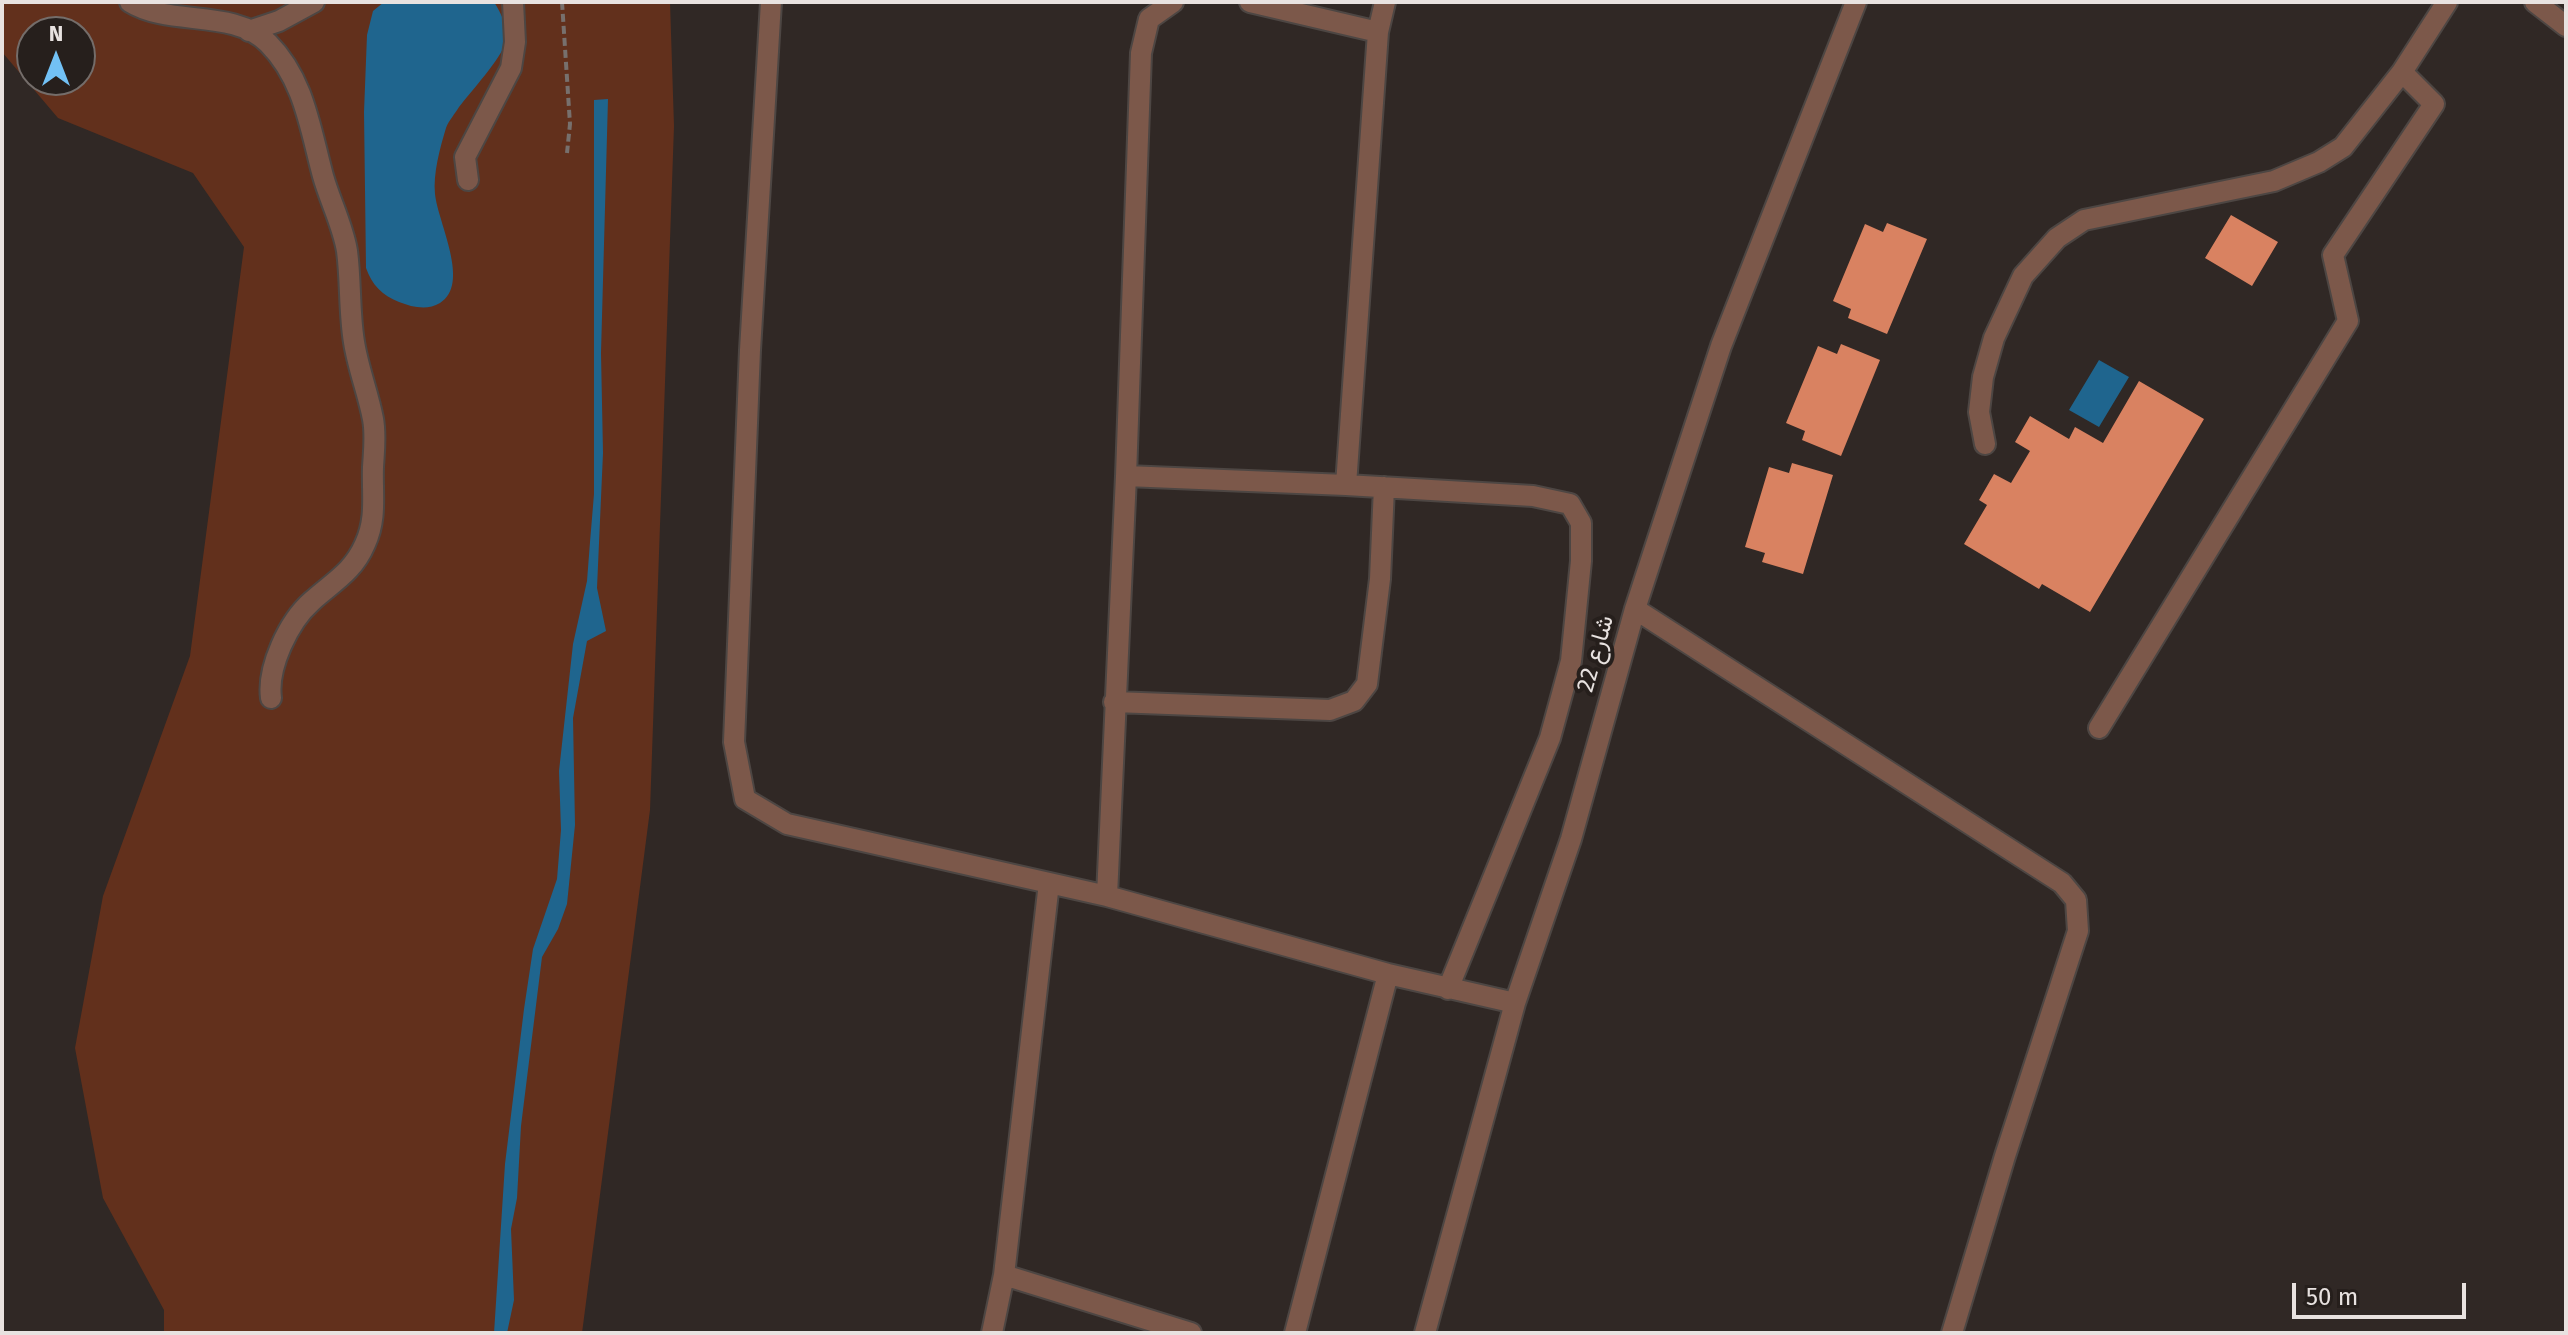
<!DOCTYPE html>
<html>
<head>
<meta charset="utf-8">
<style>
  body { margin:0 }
  #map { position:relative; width:2568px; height:1335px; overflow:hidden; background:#302825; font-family:"Fira Sans",sans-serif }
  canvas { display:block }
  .frame { position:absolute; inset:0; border:4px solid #e8e2e0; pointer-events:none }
  .north { position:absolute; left:16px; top:16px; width:80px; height:80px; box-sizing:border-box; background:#261f1c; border:2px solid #746d6a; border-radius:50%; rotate:0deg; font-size:22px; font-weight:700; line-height:32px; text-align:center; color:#e8e2e0 }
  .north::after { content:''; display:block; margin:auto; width:28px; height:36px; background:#72c1f5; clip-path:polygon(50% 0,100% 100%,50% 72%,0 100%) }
  .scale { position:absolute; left:2292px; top:1283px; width:174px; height:36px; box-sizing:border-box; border:4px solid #e8e2e0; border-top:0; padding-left:10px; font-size:24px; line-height:28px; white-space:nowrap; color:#e8e2e0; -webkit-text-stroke:6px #261f1c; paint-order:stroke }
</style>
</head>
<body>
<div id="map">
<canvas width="2568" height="1335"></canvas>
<div class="frame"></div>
<div class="north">N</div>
<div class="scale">50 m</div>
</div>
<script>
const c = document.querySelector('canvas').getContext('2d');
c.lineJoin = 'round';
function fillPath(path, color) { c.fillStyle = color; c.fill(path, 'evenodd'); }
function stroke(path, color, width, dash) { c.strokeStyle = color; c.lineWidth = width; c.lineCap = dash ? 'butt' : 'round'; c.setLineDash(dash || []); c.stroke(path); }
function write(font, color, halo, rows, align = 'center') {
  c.font = font + ' "Fira Sans",Vazirmatn,sans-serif'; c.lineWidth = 8; c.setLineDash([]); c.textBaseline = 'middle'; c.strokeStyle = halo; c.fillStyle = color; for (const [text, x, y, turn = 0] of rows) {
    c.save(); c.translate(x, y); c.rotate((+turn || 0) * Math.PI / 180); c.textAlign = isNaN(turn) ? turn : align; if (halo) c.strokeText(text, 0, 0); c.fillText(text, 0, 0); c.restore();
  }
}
const green = new Path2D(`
  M 2,2 L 670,2 L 674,126 L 650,810 L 582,1333 L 164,1333 L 164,1310 L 103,1198 L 75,1048 L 103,896 L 190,656 L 244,247 L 193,173 L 58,118 L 2,52 ZM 32,32 L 80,32 L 80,80 L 32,80 Z`);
const water = new Path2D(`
  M 384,2 L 494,2 C 501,13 509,29 506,42 C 502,57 470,93 459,107 C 455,114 449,120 446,128 C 440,148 433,173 435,194 C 438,223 471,284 440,303 C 427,311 412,307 399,302 C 382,295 372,285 366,268 L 364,112 L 367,35 L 373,11 Z
  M 608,99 L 601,353 L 603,453 L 597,588 L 606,631 L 587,641 L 573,718 L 575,825 L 567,904 L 558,929 L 542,957 L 521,1126 L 517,1198 L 511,1229 L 514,1300 L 507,1333 L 494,1333 L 505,1164 L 524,1009 L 533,949 L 557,879 L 561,830 L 559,771 L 573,644 L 587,581 L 590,542 L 594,494 L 594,100 Z
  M 2099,360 L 2129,377 L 2099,427 L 2069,410 Z`);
const building = new Path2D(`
  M 2231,215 L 2278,242 L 2252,286 L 2205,258 Z
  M 1887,223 L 1927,239 L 1887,334 L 1848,318 L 1851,309 L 1833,301 L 1865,224 L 1883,232 Z
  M 1841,344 L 1880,360 L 1841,456 L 1802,440 L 1805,431 L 1786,423 L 1818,346 L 1837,354 Z
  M 2139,381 L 2204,419 L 2090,612 L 2042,584 L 2039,589 L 1964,544 L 1987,505 L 1979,500 L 1994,474 L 2011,483 L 2030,451 L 2015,442 L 2030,416 L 2069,439 L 2075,427 L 2103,443 Z
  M 1792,463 L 1833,475 L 1803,574 L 1762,562 L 1765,553 L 1745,547 L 1769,467 L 1789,473 Z`);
const path = new Path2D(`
  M 562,2 L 570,124 L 567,153`);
const minor = new Path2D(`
  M 130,2 C 170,27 233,8 268,43 C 304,79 310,128 323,176 C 330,201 343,226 347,251 C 351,281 349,312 354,342 C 358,368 368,393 373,419 C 376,435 374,450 373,467 C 372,495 377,518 365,544 C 353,572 333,582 312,601 C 288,622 267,668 271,698
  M 771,2 L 750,350 L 734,742 L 745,799 L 787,824 L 1107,896 L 1388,974 L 1515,1003
  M 1250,2 L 1378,32
  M 2535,2 L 2566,26
  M 249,31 L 279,21 L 314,2
  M 468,180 L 465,157 L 511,68 L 515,42 L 513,2
  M 1985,444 L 1979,412 L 1983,377 L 1994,338 L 2023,276 L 2057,238 L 2084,220 L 2274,181 L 2319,162 L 2343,147 L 2402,72 L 2447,2
  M 1126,476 L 1141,53 L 1149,19 L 1173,2
  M 1346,485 L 1533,496 L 1570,504 L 1581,523 L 1581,561 L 1571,661 L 1550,738 L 1448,989
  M 1635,609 L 2062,883 L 2076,900 L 2078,931 L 2005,1156 L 1952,1333
  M 1114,702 L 1330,710 L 1354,701 L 1367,684 L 1380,579 L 1384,487
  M 2099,728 L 2348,321 L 2333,255 L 2434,104 L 2402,72
  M 1107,896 L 1126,476 L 1346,485 L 1378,32 L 1385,2
  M 1004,1275 L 1191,1333
  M 992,1333 L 1004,1275 L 1049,883
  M 1295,1333 L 1388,974
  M 1425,1333 L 1515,1003 L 1571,839 L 1635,609 L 1721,346 L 1856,2`);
const streetNames = [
  ["شارع 22",1596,654,-74]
];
fillPath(green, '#62301c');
fillPath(water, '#1f658e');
fillPath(building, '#d98261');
stroke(minor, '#4d4643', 24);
stroke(path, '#77706d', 4, [8, 4]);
stroke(minor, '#7c584a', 20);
write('24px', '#e8e2e0', '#261f1c', streetNames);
</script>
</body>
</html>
